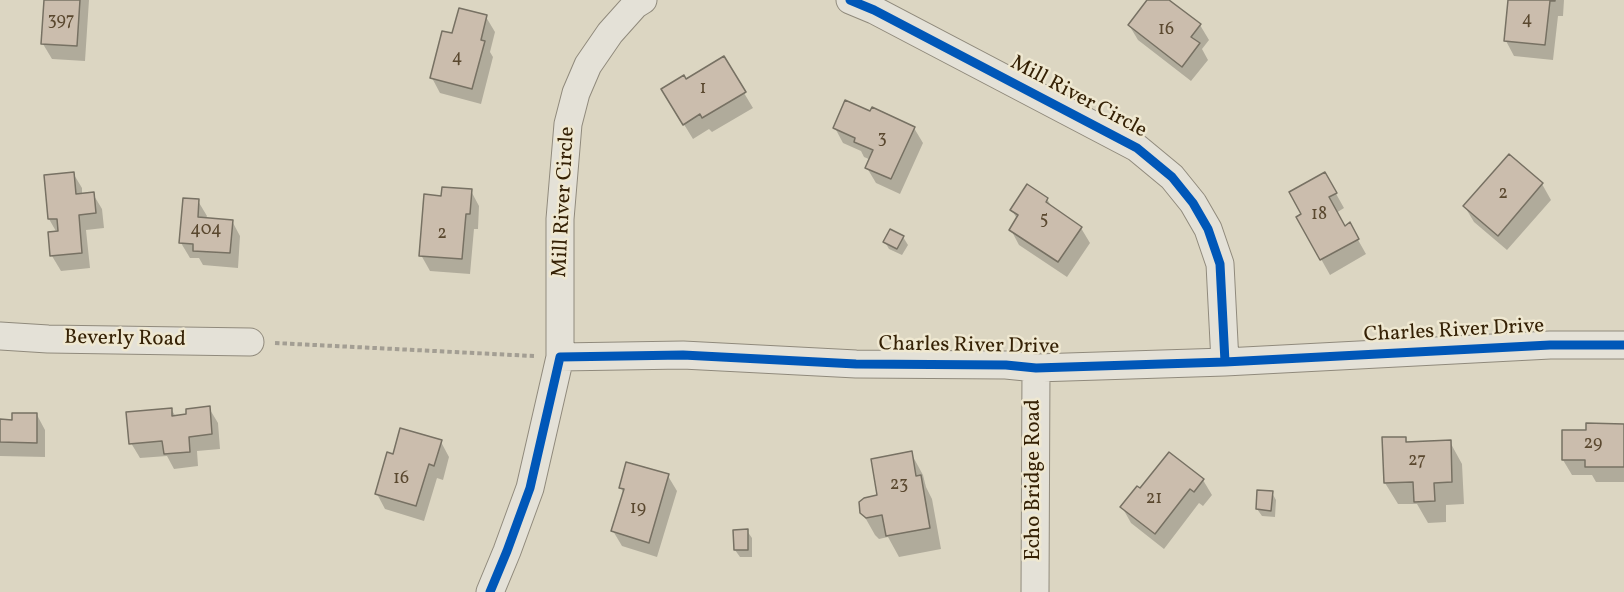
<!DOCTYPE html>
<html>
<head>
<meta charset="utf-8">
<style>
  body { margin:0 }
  canvas { display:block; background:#dcd6c2 }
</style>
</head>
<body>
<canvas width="1624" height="592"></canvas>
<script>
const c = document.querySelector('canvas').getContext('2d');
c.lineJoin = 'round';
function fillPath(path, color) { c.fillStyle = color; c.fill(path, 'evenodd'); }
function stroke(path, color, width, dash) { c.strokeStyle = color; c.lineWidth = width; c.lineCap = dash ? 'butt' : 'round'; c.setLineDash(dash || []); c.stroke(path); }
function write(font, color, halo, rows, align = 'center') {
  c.font = font + ' Vollkorn,serif'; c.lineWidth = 5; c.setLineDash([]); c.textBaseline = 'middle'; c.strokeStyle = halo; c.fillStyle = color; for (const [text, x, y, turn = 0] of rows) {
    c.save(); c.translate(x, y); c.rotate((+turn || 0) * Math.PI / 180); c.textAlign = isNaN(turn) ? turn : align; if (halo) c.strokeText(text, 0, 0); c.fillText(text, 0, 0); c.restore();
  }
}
const shadow = new Path2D(`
  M 46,0 L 89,0 L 85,61 L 52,59 L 43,44 Z
  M 1149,0 L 1167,0 L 1200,25 L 1209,40 L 1202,49 L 1208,60 L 1191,81 L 1138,40 L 1129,25 Z
  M 1510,0 L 1564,0 L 1563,16 L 1558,16 L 1553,60 L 1514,56 L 1506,41 Z
  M 486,17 L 495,32 L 490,52 L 493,57 L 481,104 L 440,93 L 432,78 L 453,35 Z
  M 686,81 L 744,93 L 753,108 L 712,132 L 709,129 L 693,139 L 672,105 Z
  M 835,128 L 914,128 L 923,143 L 900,194 L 876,183 L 867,168 L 871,160 L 864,157 L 861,151 L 843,143 Z
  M 1509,156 L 1542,184 L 1551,200 L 1507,250 L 1474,222 L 1465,207 Z
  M 73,173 L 82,188 L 82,195 L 93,194 L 102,209 L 104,228 L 86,230 L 90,268 L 61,271 L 52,256 L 50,234 L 57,233 L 49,219 Z
  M 1325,174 L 1344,208 L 1336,213 L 1344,227 L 1349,224 L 1366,254 L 1330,275 L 1298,218 L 1303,215 Z
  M 471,191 L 479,206 L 478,229 L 474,229 L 470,274 L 430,271 L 421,255 L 443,198 Z
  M 1047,199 L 1053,209 L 1081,228 L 1090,243 L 1067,277 L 1019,245 L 1011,230 L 1017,219 L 1012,210 Z
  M 198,201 L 207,216 L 206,219 L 232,221 L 240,236 L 238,268 L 203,265 L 199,258 L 190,258 L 181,243 Z
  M 891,231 L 903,237 L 908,245 L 902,255 L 889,249 L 885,242 Z
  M 209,408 L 218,423 L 220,449 L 197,451 L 198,466 L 174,469 L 167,456 L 140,458 L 131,443 L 171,409 L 176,417 Z
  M 37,415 L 45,430 L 45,457 L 0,456 L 0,419 L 1,421 L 13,422 Z
  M 1624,425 L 1624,482 L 1596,482 L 1592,475 L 1572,475 L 1563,460 L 1588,431 Z
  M 1405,438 L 1408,444 L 1450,442 L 1462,464 L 1464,504 L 1446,505 L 1446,522 L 1428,523 L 1417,504 L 1398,504 L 1385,483 Z
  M 441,442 L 449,457 L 443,480 L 437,478 L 424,521 L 385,509 L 377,494 L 394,455 Z
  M 911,453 L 923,475 L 926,487 L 932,499 L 941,549 L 899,557 L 888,537 L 879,539 L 875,535 L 862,512 L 879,496 Z
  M 1169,454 L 1203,480 L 1212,495 L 1203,506 L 1199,503 L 1164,549 L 1131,523 L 1122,507 L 1140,490 Z
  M 668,476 L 677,491 L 657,557 L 622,546 L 613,531 L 624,493 L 620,487 Z
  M 1272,493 L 1276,500 L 1275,517 L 1262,516 L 1257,509 Z
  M 747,531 L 752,538 L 752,557 L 740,557 L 735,550 Z`);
const building = new Path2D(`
  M 44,0 L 80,0 L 77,46 L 41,44 Z
  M 1147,0 L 1169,0 L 1201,24 L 1191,37 L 1200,43 L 1182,67 L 1128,25 Z
  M 1508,0 L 1555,0 L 1555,1 L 1550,1 L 1545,45 L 1504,41 Z
  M 459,8 L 487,15 L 481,40 L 485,41 L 472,89 L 430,78 L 442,31 L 452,33 Z
  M 724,56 L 746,92 L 702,118 L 700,114 L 683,125 L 661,89 L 684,75 L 686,79 Z
  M 845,100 L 870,111 L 872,107 L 915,127 L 891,179 L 865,168 L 873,150 L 854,142 L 855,138 L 833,128 Z
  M 1509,154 L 1543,183 L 1498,236 L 1463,206 Z
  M 74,172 L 76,194 L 94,192 L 96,213 L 79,215 L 82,253 L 50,256 L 48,232 L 58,231 L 57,219 L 48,219 L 44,175 Z
  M 1325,172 L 1337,193 L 1329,197 L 1345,226 L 1350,222 L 1359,239 L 1320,260 L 1296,217 L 1301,214 L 1289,192 Z
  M 1027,184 L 1048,198 L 1046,202 L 1082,227 L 1058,262 L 1009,230 L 1018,215 L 1010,210 Z
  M 442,187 L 472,189 L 470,214 L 466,214 L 462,259 L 419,256 L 424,194 L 441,196 Z
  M 183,198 L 199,199 L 198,217 L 233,220 L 230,253 L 193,251 L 193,244 L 179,243 Z
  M 890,229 L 904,236 L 897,249 L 883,242 Z
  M 210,406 L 212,434 L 189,437 L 190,452 L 164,454 L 162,441 L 129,444 L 126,412 L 172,408 L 172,416 L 186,414 L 186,409 Z
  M 12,413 L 37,413 L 37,443 L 0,442 L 0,419 L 12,420 Z
  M 1586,423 L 1624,424 L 1624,467 L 1585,467 L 1585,460 L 1562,460 L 1562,430 L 1586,430 Z
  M 400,428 L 442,440 L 434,466 L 429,464 L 416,506 L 375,494 L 387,452 L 393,454 Z
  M 1382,437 L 1406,437 L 1406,442 L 1451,440 L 1452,482 L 1434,483 L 1435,501 L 1414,502 L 1413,482 L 1384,483 Z
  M 912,451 L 916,476 L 921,475 L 930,528 L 886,536 L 882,515 L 866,518 L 860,513 L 859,502 L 864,498 L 877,495 L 871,459 Z
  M 1169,452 L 1204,479 L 1194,492 L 1190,489 L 1155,534 L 1120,507 L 1137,486 L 1140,488 Z
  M 626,462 L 669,474 L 649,543 L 611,531 L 624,489 L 619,488 Z
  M 1257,490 L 1273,491 L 1271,511 L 1256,509 Z
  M 748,529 L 748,550 L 734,550 L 733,530 Z`);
const path = new Path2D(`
  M 275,343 L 534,356`);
const minor = new Path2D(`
  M 850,0 L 874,10 L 1137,148 L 1172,177 L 1193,203 L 1208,229 L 1220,264 L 1225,362
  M 0,336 L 48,339 L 250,342
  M 560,357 L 560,219 L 568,124 L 576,93 L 588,65 L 610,33 L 635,5 L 643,0
  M 490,592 L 507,551 L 530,488 L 560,357 L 683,355 L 856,364 L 1006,365 L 1036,368 L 1225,362 L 1550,345 L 1624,345
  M 1035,592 L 1036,368`);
const cycleway = new Path2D(`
  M 850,0 L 874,10 L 1137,148 L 1172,177 L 1193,203 L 1208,229 L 1220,264 L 1225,362
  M 490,592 L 507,551 L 530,488 L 560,357 L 683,355 L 856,364 L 1006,365 L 1036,368 L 1225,362 L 1550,345 L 1624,345`);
const numberNames = [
  ["4",1527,21],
  ["397",61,22],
  ["16",1166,31],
  ["4",457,59],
  ["1",703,90],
  ["3",882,140],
  ["2",1503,195],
  ["18",1319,216],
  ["5",1044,221],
  ["404",206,231],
  ["2",442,235],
  ["29",1593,445],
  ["27",1417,462],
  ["16",401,480],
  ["23",899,486],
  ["21",1154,500],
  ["19",638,510]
];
const streetNames = [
  ["Mill River Circle",1078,98,28],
  ["Mill River Circle",565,202,-87],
  ["Charles River Drive",1454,332,-3],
  ["Beverly Road",125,340,1],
  ["Charles River Drive",969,347,1],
  ["Echo Bridge Road",1035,480,-90]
];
fillPath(shadow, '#0003');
fillPath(building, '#cbbdad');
stroke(building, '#777163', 1.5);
stroke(minor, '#908a7c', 29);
stroke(path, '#a39e93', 4, [4.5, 3]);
stroke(minor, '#e4e1d7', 27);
stroke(cycleway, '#0057b8', 9);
write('18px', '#5a482f', null, numberNames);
write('21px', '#352105', '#efe8d1', streetNames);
</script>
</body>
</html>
